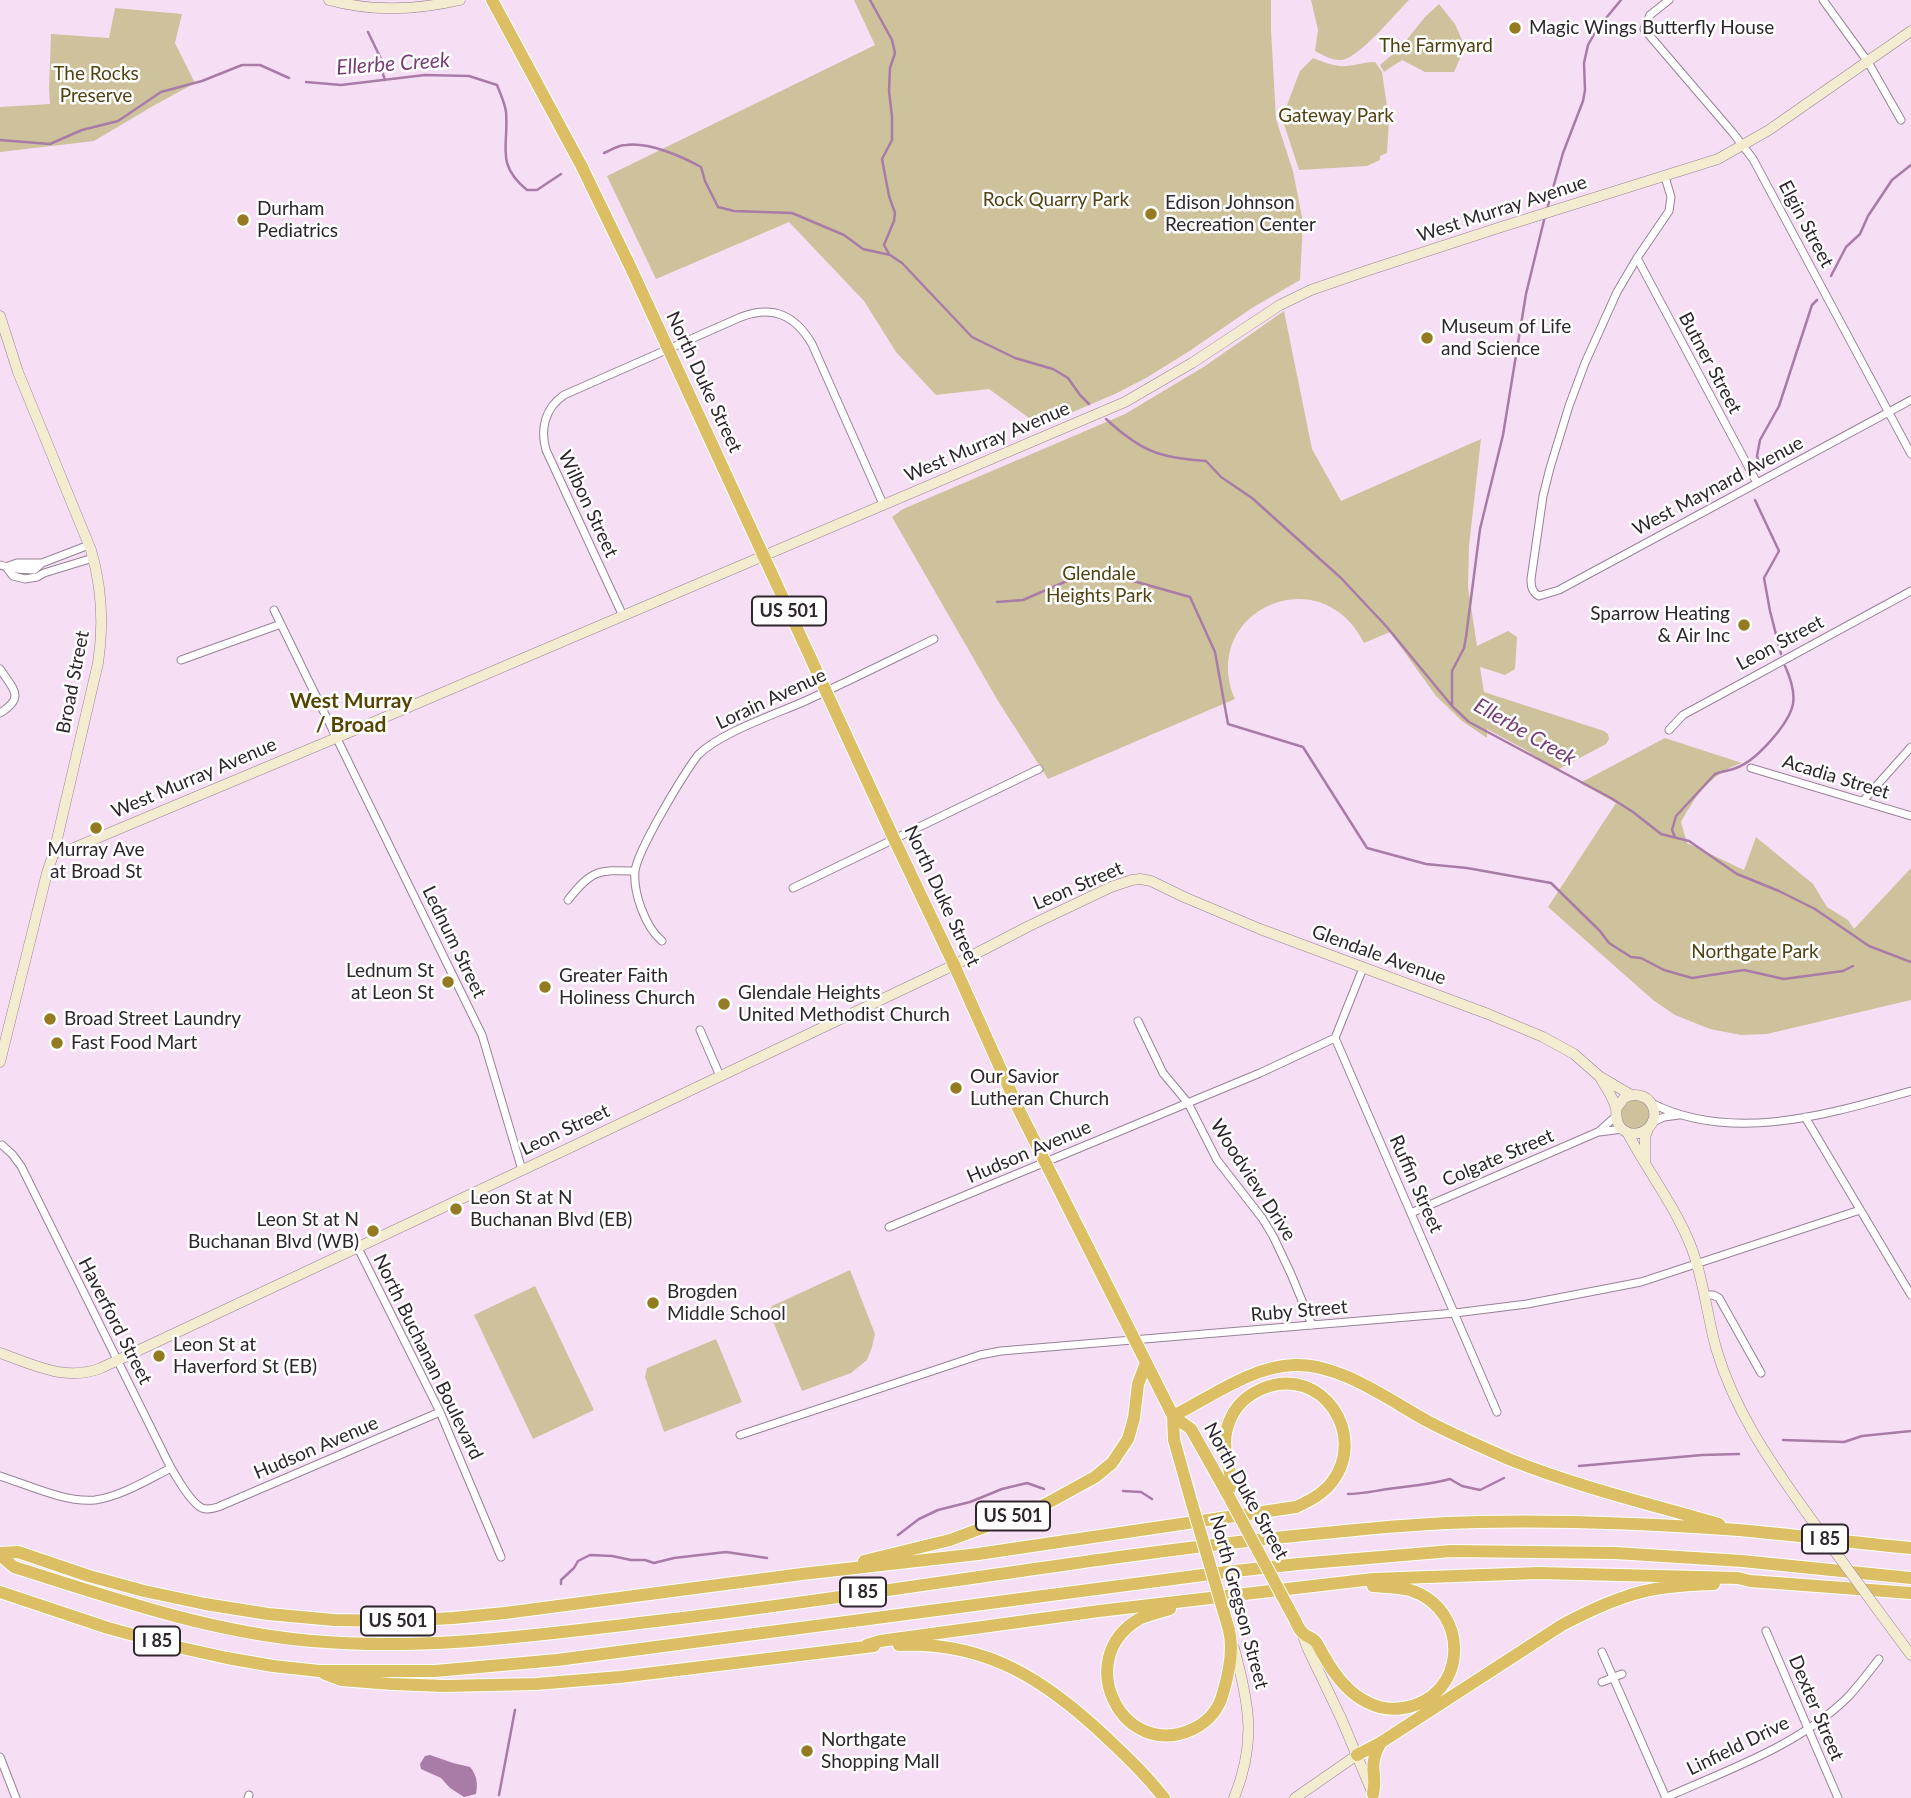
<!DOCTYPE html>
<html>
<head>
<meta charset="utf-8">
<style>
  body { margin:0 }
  canvas { display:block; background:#f6dff5 }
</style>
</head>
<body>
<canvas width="1911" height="1798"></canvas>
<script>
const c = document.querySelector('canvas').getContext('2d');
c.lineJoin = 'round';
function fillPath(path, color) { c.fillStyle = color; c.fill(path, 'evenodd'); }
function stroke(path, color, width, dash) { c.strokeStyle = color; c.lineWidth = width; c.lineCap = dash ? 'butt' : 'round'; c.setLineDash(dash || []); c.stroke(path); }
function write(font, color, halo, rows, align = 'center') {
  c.font = font + ' Lato,sans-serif'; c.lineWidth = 5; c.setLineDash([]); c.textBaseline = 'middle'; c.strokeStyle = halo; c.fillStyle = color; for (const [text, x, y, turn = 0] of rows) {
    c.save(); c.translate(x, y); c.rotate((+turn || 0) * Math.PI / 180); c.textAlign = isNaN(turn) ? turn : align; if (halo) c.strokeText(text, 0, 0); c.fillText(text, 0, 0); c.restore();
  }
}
const green = new Path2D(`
  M 854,0 L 1271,0 L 1271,29 L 1276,119 L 1293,171 L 1303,222 L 1300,280 L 1252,308 L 1188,352 L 1146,378 L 1115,394 L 1040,426 L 989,389 L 936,395 L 896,352 L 864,301 L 789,222 L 656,279 L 607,176 L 875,45 Z
  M 1311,0 L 1409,0 C 1395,14 1360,57 1342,60 C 1333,61 1323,55 1315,51 L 1318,30 Z
  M 1439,4 L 1455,24 L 1465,47 L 1454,72 L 1425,72 L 1402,60 L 1384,72 L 1380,65 L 1400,48 L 1425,17 Z
  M 115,8 L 182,14 L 175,43 L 195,83 L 153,106 L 94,141 L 0,152 L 0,107 L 50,104 L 49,90 L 51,34 L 109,38 Z
  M 1313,58 C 1324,62 1334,67 1347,66 C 1357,65 1365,62 1375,62 L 1382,72 L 1389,120 L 1387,153 L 1380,156 L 1380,160 L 1367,166 L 1299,170 L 1282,118 L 1300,71 Z
  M 1284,311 L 1312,449 L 1341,501 L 1481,439 L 1469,546 L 1468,587 L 1477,646 L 1508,631 L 1517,637 L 1515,669 L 1505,675 L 1480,667 L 1484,692 L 1604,731 L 1608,734 L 1609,739 L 1606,744 L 1557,770 L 1524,749 L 1487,729 L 1487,738 L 1462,721 L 1436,696 L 1390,632 L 1364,643 C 1320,555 1198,612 1235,699 L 1048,779 L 998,701 L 892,517 L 903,509 L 1125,414 L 1205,366 Z
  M 1665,738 L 1742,763 C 1711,773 1696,795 1681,822 L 1687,843 L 1744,870 L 1756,837 L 1813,884 L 1827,907 L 1848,920 L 1854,929 L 1911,868 L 1911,1000 L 1767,1034 L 1741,1035 L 1710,1029 L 1675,1015 L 1653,1000 L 1548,907 L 1616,803 L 1580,783 Z
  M 1628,1099 L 1644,1101 L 1651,1110 L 1648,1124 L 1635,1131 L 1621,1124 L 1620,1107 Z
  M 850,1270 L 875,1334 L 872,1347 L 867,1360 L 851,1373 L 802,1391 L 769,1312 L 772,1306 Z
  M 535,1286 L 594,1410 L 533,1439 L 474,1315 Z
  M 716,1339 L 742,1402 L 664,1432 L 645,1377 L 647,1368 Z`);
const water = new Path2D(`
  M 430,1755 L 453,1763 L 470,1767 C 477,1775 478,1784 476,1794 L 464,1797 L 450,1788 L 441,1778 L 421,1769 L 420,1764 L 425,1756 Z`);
const stream = new Path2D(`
  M 870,0 L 892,40 L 895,53 L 890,68 L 889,91 L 892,117 L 892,140 L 882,159 L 889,196 L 895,213 L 894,221 L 884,245 L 889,254
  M 368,32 L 381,59 L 381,68 L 385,80
  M 306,82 L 341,85 L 425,75 L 469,76 L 497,85 C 500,93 505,103 506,112 C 509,146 495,164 527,190 L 537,190 L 561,174
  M 0,140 L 50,144 L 82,130 L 118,121 L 161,92 L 202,81 L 242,65 L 260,65 L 289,78
  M 604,153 C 611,150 618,145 626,145 C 649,142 681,156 701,167 L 705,181 L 718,207 L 734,211 L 792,213 L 844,235 L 863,249 L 890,255 L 902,263 L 972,337 L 1015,358 L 1053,369 L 1068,378 L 1080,395 L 1089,404
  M 1547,209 L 1563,153 L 1583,101 L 1585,90 L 1584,63 L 1588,45 L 1597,29 L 1621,0
  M 1831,276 L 1846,247 L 1860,234 L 1868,216 L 1892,180 L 1911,165
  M 1106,419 C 1119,431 1139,447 1157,453 C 1172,458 1190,460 1206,461 L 1221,477 L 1252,498 L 1341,578 L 1386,626 L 1452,706 L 1469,722 L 1611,798 L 1633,812 L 1661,834 L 1689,841 L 1737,874 L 1779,891 L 1815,909 L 1869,946 L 1911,962
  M 1761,468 L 1757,456 L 1760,440 L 1779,406 L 1812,305 L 1817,300
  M 1755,500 L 1779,551 L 1764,578 L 1770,611 L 1781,654
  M 997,602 L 1023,600 L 1083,574 L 1137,582 L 1190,597 L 1215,652 L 1228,724 L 1303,747 L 1367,848 L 1426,864 L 1467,868 L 1551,883 L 1600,931 L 1609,943 L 1631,957 L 1641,958 L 1664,970 L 1692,978 L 1744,970 L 1784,979 L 1843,971 L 1853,966
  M 1452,705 L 1452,671 L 1464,648 L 1466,637 L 1480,529 L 1503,435 L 1526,294 L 1545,216
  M 1675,837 L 1672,830 L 1676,816 L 1715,774 C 1722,771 1729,771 1736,768 C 1756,761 1789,724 1793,704 C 1795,692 1790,677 1785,666
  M 1783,1440 L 1844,1442 L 1862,1436 L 1911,1431
  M 1579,1466 L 1702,1455 L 1739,1454
  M 1123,1491 L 1141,1492 L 1152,1499
  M 1348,1494 C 1362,1494 1374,1491 1388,1489 C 1409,1486 1429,1485 1450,1479 L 1462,1486 L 1480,1490 L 1504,1478
  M 898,1535 L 919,1519 L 938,1510 L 970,1502 L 1002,1489 L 1027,1483 L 1044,1489
  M 561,1584 L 561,1580 L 574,1568 L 578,1561 L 590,1555 L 612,1556 L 631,1560 L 645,1560 L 654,1563 L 674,1558 L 726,1552 L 767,1558
  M 499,1795 L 515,1710`);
const street = new Path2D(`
  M 1669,0 L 1650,15 L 1644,29 L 1733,133 L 1753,159 L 1911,454
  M 1823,0 L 1868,62 L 1901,120
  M 1665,177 L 1671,197 L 1669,211 L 1637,258 L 1617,292 L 1585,363 L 1569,406 L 1550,468 L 1543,496 L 1531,579 C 1531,587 1532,592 1539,596 L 1559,590 L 1911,400
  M 1637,258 L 1757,483
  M 0,565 L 15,569 L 34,570 L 42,563
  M 6,567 L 13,576 L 25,579 L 37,577 L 44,573 L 93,558
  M 6,567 L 17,563 L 42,563 L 89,545
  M 274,610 L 482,1035 L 522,1170
  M 623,616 L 546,450 C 540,429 545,408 564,395 L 741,317 C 773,305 795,315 812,344 L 883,504
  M 181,660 L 281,624
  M 0,669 C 13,689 26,697 0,713
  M 1669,730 L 1683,715 L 1911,591
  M 1751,768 L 1911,816
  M 1863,801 L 1911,747
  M 793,888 L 1039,769
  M 568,900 C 592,869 599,870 635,871
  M 662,941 C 645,927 633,892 635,871 C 638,849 683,775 698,755 C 720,733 773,715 803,702 C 847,682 891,660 934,639
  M 1363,968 L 1335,1038 L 1497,1412
  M 1138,1021 L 1163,1073 L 1188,1103 L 1217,1160 L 1262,1218 L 1273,1236 L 1291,1274 L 1312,1325
  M 700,1030 L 720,1076
  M 1651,1103 C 1733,1144 1829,1114 1911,1091
  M 1805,1117 L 1911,1295
  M 1653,1122 L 1664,1117 L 1679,1115
  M 1599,1132 L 1623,1129
  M 2,1145 L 12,1154 L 21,1166 L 163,1452 C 169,1465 189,1502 202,1508 C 207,1510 212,1509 218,1507 L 440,1412
  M 1411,1213 L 1598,1132 L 1615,1117
  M 889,1227 L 1260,1073 L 1335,1038
  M 358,1248 L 440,1412 L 501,1557
  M 1704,1295 L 1713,1295 L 1719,1298 L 1761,1373
  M 740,1435 L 980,1355 L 1001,1351 L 1455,1313 L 1527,1304 L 1641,1282 L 1860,1210
  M 0,1476 C 28,1485 66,1503 95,1500 C 122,1496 147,1480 171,1468
  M 1766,1631 L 1838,1798
  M 1602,1652 L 1666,1798
  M 1602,1682 L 1622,1674
  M 0,1757 L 16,1798
  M 248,1798 L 249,1795
  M 1665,1798 C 1729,1769 1798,1746 1848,1697 C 1859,1685 1869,1672 1879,1659`);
const secondary = new Path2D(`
  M 329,0 C 372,12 417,10 460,0
  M 0,316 L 18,372 L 91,550 C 102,588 104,625 98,663 L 54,852 L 47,873 L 0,1062
  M 54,852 L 64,852 L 336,738 L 1125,402 L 1192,363 L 1280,305 L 1311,290 L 1366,271 L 1498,228 L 1718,159 L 1769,130 L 1911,31
  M 1601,1079 C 1606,1088 1614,1098 1616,1109 C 1617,1116 1615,1122 1622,1129 C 1638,1143 1662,1124 1652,1105 C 1646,1094 1634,1093 1624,1098 L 1616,1109
  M 1627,1132 C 1648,1172 1676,1207 1692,1249 C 1704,1281 1707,1316 1716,1348 C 1734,1410 1769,1460 1806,1512
  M 1645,1162 L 1645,1137 L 1648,1129
  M 0,1353 C 34,1365 66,1382 101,1368 L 565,1150 L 954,965 L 1029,926 L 1111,887 L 1132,880 L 1140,879 L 1151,881 L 1184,897 L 1260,929 L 1488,1014 L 1543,1037 L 1574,1054 L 1599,1076 L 1631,1095
  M 1880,1613 L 1911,1655
  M 1302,1633 L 1307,1647 L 1341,1718 L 1373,1794
  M 1234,1648 C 1249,1706 1257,1741 1234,1798
  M 1295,1798 L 1357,1755`);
const highway = new Path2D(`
  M 492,0 L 581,165 L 630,266 L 894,839 L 954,965 L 1019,1110 L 1173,1416 L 1191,1429 L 1228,1495
  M 1173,1416 C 1209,1398 1252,1366 1294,1365 C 1340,1363 1390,1401 1429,1422 C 1456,1436 1484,1448 1511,1460 C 1579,1487 1650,1504 1719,1524
  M 1173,1416 L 1174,1440 L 1192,1504
  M 0,1553 L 18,1552 L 89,1576 L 144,1591 L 205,1604 L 268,1614 L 334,1620 L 397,1621 L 453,1618 L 505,1613 L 802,1574 L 978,1554 L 1296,1507 C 1309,1501 1323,1494 1332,1482 C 1368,1435 1322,1365 1264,1388 C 1249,1394 1236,1405 1230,1420 C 1220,1443 1228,1457 1231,1479 C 1231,1484 1229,1490 1228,1495
  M 0,1555 L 14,1567 C 112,1598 209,1632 312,1641 C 425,1651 536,1635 648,1622 C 877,1596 1105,1553 1335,1532 C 1382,1527 1431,1523 1479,1522 C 1564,1520 1654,1524 1739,1530 C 1796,1535 1853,1543 1911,1548
  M 864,1561 L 950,1540 L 1044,1505 L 1095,1477 L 1112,1463 L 1128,1439 L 1134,1418 L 1138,1384 L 1146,1363
  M 0,1592 L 108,1628 L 182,1648 L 227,1658 L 273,1666 L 319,1671 L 435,1671 L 557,1660 L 1218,1573 L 1298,1564 L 1451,1551 L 1615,1553 L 1742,1561 L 1911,1578
  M 1170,1609 C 1160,1612 1149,1614 1139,1619 C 1071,1659 1123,1762 1193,1729 C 1208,1722 1219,1709 1223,1693 C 1229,1673 1234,1650 1229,1630
  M 1295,1620 C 1297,1624 1299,1630 1303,1633 C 1307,1637 1313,1638 1316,1642 C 1319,1646 1321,1652 1324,1656 C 1334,1674 1348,1693 1367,1702 C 1378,1708 1391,1710 1403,1708 C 1468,1698 1472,1610 1410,1590 C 1398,1587 1385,1587 1373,1586
  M 867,1645 L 880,1641 L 1099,1611 L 1373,1579 L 1539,1573 L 1738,1578 L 1750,1581 L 1911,1593
  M 899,1645 C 987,1641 1047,1681 1108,1739 C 1128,1758 1147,1776 1164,1798
  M 325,1674 L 341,1680 L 392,1684 L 444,1686 L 536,1684 L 620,1677 L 874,1646
  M 1357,1755 L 1380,1743 L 1562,1625 C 1581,1615 1601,1605 1622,1598 C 1650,1587 1683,1585 1714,1584
  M 1373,1794 C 1378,1773 1367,1768 1380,1744`);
const secondaryBridge = new Path2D(`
  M 1806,1512 L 1880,1613`);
const highwayBridge = new Path2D(`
  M 1228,1495 L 1295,1620
  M 1192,1504 L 1229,1630`);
const markers = [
  [1515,28,7,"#947a21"],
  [1151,214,7,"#947a21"],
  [243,220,7,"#947a21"],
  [1427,338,7,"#947a21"],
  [1744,625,7,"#947a21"],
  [96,828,7,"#947a21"],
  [448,982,7,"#947a21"],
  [545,987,7,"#947a21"],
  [724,1004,7,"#947a21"],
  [50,1019,7,"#947a21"],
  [57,1043,7,"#947a21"],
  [956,1088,7,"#947a21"],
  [456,1209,7,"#947a21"],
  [373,1231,7,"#947a21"],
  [653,1303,7,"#947a21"],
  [159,1356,7,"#947a21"],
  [807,1751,7,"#947a21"]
];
const shields = [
  [789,611,74],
  [1013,1516,74],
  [1825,1539,46],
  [863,1592,46],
  [398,1621,74],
  [157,1641,46]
];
const shieldNames = [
  ["US 501",789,611],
  ["US 501",1013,1516],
  ["I 85",1825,1539],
  ["I 85",863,1592],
  ["US 501",398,1621],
  ["I 85",157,1641]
];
const poiNames = [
  ["Magic Wings Butterfly House",1529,28],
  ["Edison Johnson",1165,203],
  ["Recreation Center",1165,225],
  ["Durham",257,209],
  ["Pediatrics",257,231],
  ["Museum of Life",1441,327],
  ["and Science",1441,349],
  ["Sparrow Heating",1730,614,"right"],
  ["& Air Inc",1730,636,"right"],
  ["Murray Ave",96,850,"center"],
  ["at Broad St",96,872,"center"],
  ["Lednum St",434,971,"right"],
  ["at Leon St",434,993,"right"],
  ["Greater Faith",559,976],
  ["Holiness Church",559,998],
  ["Glendale Heights",738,993],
  ["United Methodist Church",738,1015],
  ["Broad Street Laundry",64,1019],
  ["Fast Food Mart",71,1043],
  ["Our Savior",970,1077],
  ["Lutheran Church",970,1099],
  ["Leon St at N",470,1198],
  ["Buchanan Blvd (EB)",470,1220],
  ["Leon St at N",359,1220,"right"],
  ["Buchanan Blvd (WB)",359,1242,"right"],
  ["Brogden",667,1292],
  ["Middle School",667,1314],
  ["Leon St at",173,1345],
  ["Haverford St (EB)",173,1367],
  ["Northgate",821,1740],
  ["Shopping Mall",821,1762]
];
const parkNames = [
  ["The Farmyard",1436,46],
  ["The Rocks",96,74],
  ["Preserve",96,96],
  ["Gateway Park",1336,116],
  ["Rock Quarry Park",1056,200],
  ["Glendale",1099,574],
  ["Heights Park",1099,596],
  ["Northgate Park",1755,952]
];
const streetNames = [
  ["West Murray Avenue",1502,209,-18],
  ["Elgin Street",1806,224,62],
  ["Butner Street",1710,363,62],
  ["North Duke Street",704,382,65],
  ["West Murray Avenue",987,442,-23],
  ["West Maynard Avenue",1718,486,-28],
  ["Wilbon Street",588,504,65],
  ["Leon Street",1780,643,-28],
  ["Broad Street",73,682,-79],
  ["Lorain Avenue",771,699,-25],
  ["Acadia Street",1836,777,17],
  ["West Murray Avenue",194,778,-23],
  ["Leon Street",1078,886,-23],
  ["North Duke Street",942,896,65],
  ["Lednum Street",454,942,64],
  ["Glendale Avenue",1379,955,20],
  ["Leon Street",565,1130,-25],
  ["Hudson Avenue",1029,1152,-23],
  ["Colgate Street",1498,1158,-23],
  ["Woodview Drive",1253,1180,57],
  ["Ruffin Street",1416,1184,66],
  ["Ruby Street",1299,1311,-5],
  ["Haverford Street",115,1321,63],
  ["North Buchanan Boulevard",428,1357,64],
  ["Hudson Avenue",316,1448,-23],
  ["North Duke Street",1246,1491,61],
  ["North Gregson Street",1239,1602,75],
  ["Dexter Street",1816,1708,67],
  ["Linfield Drive",1738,1746,-26]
];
const waterNames = [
  ["Ellerbe Creek",393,64,-4],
  ["Ellerbe Creek",1525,732,30]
];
const neighbourhoodNames = [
  ["West Murray",351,701],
  ["/ Broad",351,725]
];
fillPath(green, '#cec29d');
fillPath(water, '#a97ba7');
stroke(stream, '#a97ba7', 2.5);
stroke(street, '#978296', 9);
stroke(secondary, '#978296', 11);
stroke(highway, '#fff', 14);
stroke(street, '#fff', 7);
stroke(secondary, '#f4ecd0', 10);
stroke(highway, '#dcbf64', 12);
stroke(secondaryBridge, '#978296', 11, []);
stroke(highwayBridge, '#fff', 14, []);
stroke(secondaryBridge, '#f4ecd0', 10);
stroke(highwayBridge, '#dcbf64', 12);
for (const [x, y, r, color] of markers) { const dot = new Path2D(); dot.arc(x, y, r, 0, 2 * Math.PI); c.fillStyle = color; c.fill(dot); stroke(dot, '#fff', 2.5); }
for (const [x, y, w] of shields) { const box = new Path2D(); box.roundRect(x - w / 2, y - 14.5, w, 29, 5); c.fillStyle = '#fff'; c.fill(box); stroke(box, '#2e252d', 2); }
write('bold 18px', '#2e252d', null, shieldNames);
write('19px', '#2e252d', '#fff', poiNames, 'left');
write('19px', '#504211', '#fff', parkNames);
write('19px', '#2e252d', '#fff', streetNames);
write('italic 21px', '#773d76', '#fff', waterNames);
write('bold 21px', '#564401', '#fff', neighbourhoodNames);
</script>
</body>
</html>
